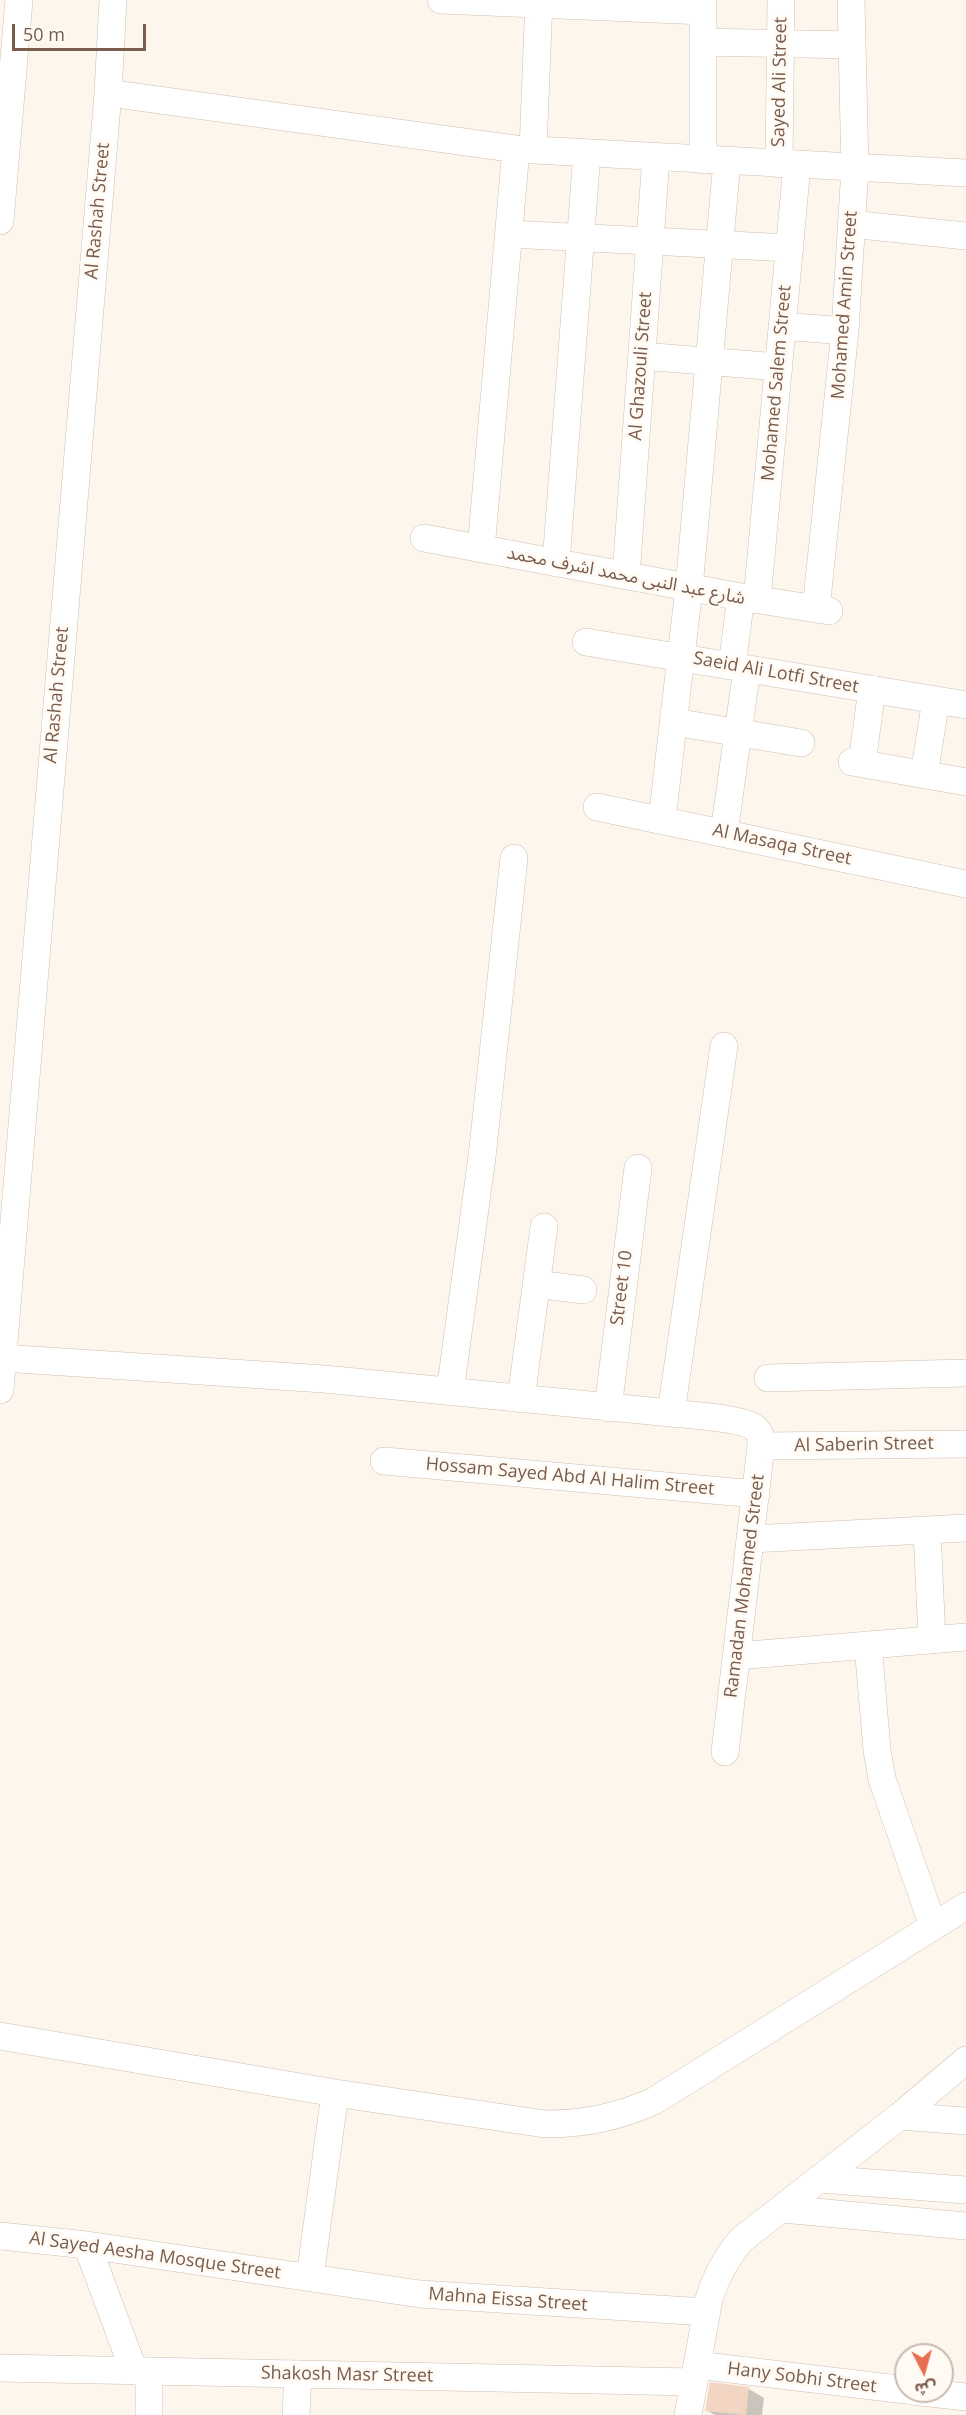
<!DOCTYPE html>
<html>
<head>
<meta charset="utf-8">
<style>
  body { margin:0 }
  #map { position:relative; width:966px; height:2415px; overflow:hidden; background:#fdf6ec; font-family:"Open Sans","Noto Sans Arabic",sans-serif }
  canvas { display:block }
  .north { position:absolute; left:894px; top:2343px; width:60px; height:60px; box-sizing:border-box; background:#fffaf3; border:2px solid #cabbb1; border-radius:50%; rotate:174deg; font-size:16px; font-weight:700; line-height:24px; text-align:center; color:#7a5c4d }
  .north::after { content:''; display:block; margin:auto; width:21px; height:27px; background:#e76f51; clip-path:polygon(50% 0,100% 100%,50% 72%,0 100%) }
  .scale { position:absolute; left:12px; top:24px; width:134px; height:27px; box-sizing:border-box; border:3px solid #7a5c4d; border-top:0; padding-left:8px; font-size:18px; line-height:21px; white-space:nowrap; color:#7a5c4d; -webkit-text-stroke:4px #fffaf3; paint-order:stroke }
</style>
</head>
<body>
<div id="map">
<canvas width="966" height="2415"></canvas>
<div class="north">ش</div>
<div class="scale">50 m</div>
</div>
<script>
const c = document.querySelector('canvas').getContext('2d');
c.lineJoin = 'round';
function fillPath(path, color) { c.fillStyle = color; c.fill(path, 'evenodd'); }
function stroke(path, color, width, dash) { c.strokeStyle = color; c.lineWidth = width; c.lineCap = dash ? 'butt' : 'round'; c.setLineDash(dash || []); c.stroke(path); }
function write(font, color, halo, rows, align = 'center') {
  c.font = font + ' "Open Sans","Noto Sans Arabic",sans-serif'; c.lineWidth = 6; c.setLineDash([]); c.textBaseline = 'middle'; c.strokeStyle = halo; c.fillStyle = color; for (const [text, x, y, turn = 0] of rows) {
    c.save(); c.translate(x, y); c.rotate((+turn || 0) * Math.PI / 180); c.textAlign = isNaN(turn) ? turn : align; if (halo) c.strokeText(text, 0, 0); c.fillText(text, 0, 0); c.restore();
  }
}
const shadow = new Path2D(`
  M 749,2389 L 764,2398 L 762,2415 L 715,2415 L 706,2410 Z`);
const building = new Path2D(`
  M 710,2382 L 749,2387 L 746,2415 L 705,2411 Z`);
const minor = new Path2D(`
  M 441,0 L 703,11
  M 703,42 L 852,45
  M 108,93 L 516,149 L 966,173
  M 533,150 L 539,0
  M 703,160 L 703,0
  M 779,164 L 781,0
  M 0,221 L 19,0
  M 851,224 L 966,236
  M 509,234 L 790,248
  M 783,326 L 845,331
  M 642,356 L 779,367
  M 424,538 L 741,597 L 829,611
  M 481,549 L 516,149
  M 556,563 L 587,153
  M 626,576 L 656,157
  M 757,600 L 797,165
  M 816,609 L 845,331 L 855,168 L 851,0
  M 586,642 L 966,705
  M 732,666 L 741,597
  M 674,722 L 801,743
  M 852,762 L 966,782
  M 862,763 L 872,689
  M 924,775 L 936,700
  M 597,807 L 966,884
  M 662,820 L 689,588 L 727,161
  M 724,833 L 747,669
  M 536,1284 L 583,1290
  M 2,1358 L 324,1379 L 671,1413 C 689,1415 743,1418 755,1428 C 761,1433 761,1439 761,1446 L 725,1752
  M 768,1378 L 966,1373
  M 0,1390 L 108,93 L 113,0
  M 450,1392 L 482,1157 L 514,858
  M 521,1399 L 544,1227
  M 608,1408 L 638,1168
  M 671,1413 L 724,1046
  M 761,1446 L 966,1444
  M 384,1461 L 756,1494
  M 927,1530 L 932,1640
  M 751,1539 L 966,1528
  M 868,1645 L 877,1750 L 882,1779 L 933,1926
  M 737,1656 L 966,1637
  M 0,2036 L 335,2093 L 545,2124 C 585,2124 618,2117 654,2101 L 966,1906
  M 900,2116 L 966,2121
  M 819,2179 L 966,2190
  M 783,2209 L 966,2226
  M 0,2236 L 87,2245 L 420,2294 L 706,2312
  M 87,2245 L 134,2371
  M 310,2277 L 335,2093
  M 697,2365 L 906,2390
  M 0,2368 L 694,2382
  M 149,2371 L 149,2415
  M 912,2391 L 966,2397
  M 296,2415 L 298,2374
  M 688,2415 L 709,2299 C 716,2276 726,2258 741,2240 L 900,2116 L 966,2060`);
const streetNames = [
  ["Sayed Ali Street",780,82,-89],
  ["Al Rashah Street",98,211,-85],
  ["Mohamed Amin Street",845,305,-86],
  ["Al Ghazouli Street",641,366,-86],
  ["Mohamed Salem Street",777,383,-85],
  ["شارع عبد النبى محمد اشرف محمد",626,576,11],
  ["Saeid Ali Lotfi Street",776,673,10],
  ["Al Rashah Street",57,695,-85],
  ["Al Masaqa Street",782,845,12],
  ["Street 10",622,1288,-83],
  ["Al Saberin Street",864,1445,-1],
  ["Hossam Sayed Abd Al Halim Street",570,1477,5],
  ["Ramadan Mohamed Street",745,1586,-83],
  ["Al Sayed Aesha Mosque Street",155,2256,8],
  ["Mahna Eissa Street",508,2300,4],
  ["Shakosh Masr Street",347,2375,1],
  ["Hany Sobhi Street",802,2378,7]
];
fillPath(shadow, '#0003');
fillPath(building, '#f3d5c3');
stroke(minor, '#d1beb0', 28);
stroke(minor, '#fff', 27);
write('18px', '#7a5c4d', '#fffaf3', streetNames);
</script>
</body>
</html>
